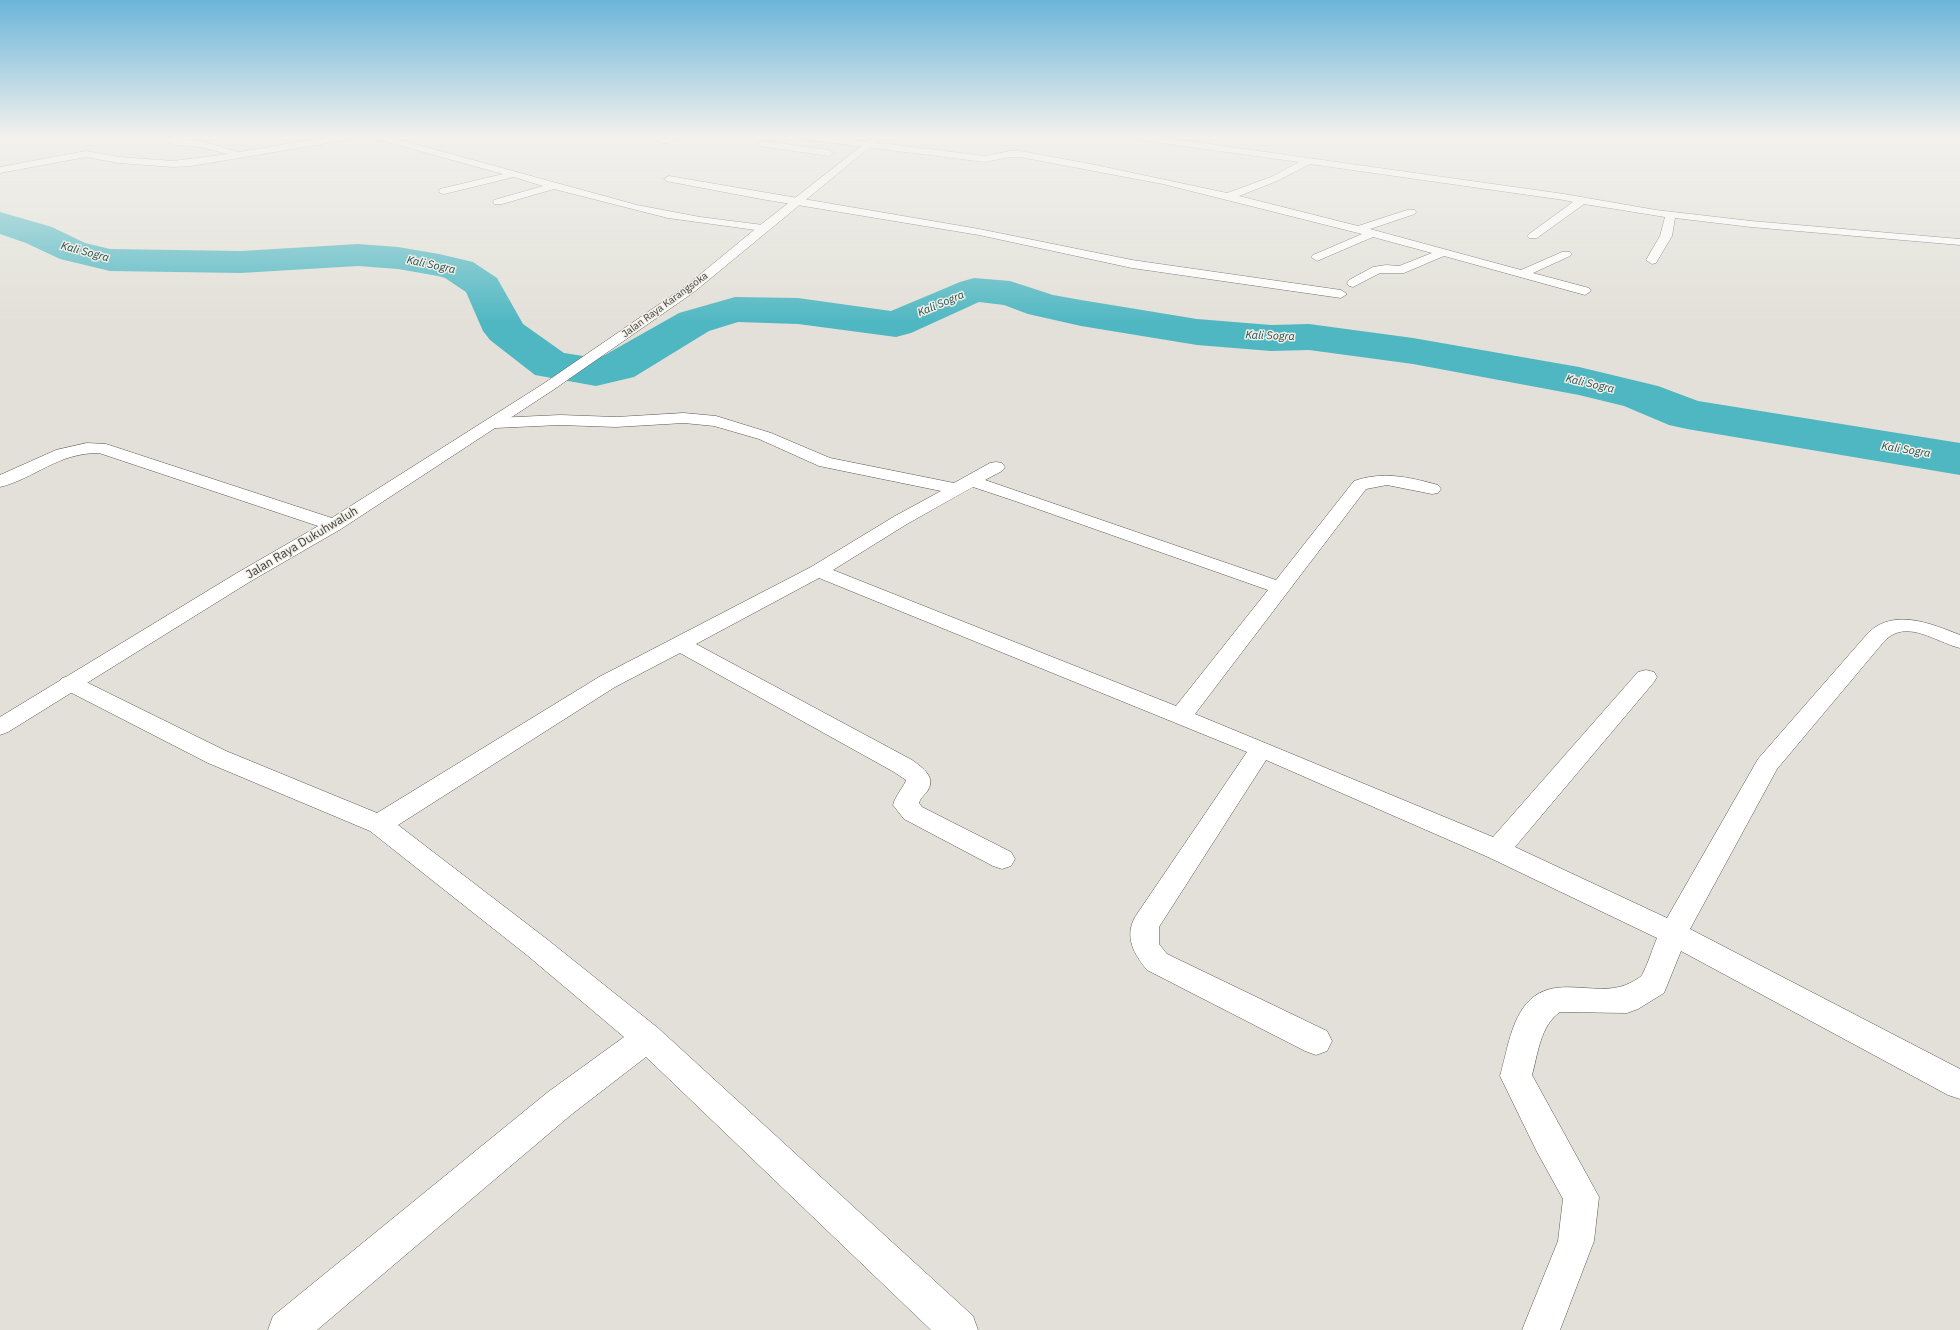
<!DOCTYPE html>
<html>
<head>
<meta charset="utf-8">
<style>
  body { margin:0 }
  canvas { display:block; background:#e2e0d8 }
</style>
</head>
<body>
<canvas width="1960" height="1330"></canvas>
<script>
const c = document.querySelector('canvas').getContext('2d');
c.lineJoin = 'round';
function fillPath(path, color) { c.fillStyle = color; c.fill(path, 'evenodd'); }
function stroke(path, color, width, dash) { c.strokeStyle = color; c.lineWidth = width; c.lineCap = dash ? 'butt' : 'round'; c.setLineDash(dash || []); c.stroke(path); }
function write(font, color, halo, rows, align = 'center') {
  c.font = font + ' "IBM Plex Sans",sans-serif'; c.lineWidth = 3; c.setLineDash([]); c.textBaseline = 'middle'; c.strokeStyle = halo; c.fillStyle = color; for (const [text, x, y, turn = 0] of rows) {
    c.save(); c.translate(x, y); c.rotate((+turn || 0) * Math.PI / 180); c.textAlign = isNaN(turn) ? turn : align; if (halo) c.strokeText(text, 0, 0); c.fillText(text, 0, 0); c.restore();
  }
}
const river = new Path2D(`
  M 0,212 L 52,227 L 85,243 L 110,249 L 241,251 L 358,244 L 398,247 L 439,254 L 473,262 L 497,278 L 523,324 L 564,353 L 596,358 L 603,356 L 679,313 L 735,297 L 798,298 L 891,311 L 960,282 L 974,278 L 1010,281 L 1053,295 L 1081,300 L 1197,319 L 1271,325 L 1309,324 L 1413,338 L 1579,367 L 1658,386 L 1698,401 L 1960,443 L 1960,475 L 1687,429 L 1669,425 L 1624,406 L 1579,395 L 1413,364 L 1309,350 L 1271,351 L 1197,345 L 1081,326 L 1028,314 L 1004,305 L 979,302 L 911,333 L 896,337 L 798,324 L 738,322 L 709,331 L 634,377 L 596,386 L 535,375 L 490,340 L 483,331 L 466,292 L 445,278 L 438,276 L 398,269 L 358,266 L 241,273 L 110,271 L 60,259 L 26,243 L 0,234 Z`);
const minor = new Path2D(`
  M 159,137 L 200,141 L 239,152 L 330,137 L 350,137 L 346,140 L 191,166 L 173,167 L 119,163 L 86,157 L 0,173 L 0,167 L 86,151 L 119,157 L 173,161 L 228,154 L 200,147 L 175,145 Z
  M 375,137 L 389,137 L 637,205 L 700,217 L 763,225 L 769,228 L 763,231 L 668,218 L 554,189 L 502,204 L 494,204 L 493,202 L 494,200 L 543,186 L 514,177 L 444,194 L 440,193 L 439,191 L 440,189 L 503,174 L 376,139 Z
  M 668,137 L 680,137 L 668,143 L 662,143 L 662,139 Z
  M 805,137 L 830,137 L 985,156 L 1010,151 L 1020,151 L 1091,164 L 1227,193 L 1271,177 L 1299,162 L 1140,140 L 1136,137 L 1159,137 L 1564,194 L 1656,210 L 1751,221 L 1960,239 L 1960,245 L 1751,227 L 1675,218 L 1672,236 L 1656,263 L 1652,264 L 1646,260 L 1660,236 L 1665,217 L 1584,204 L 1537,238 L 1529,238 L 1527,236 L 1529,234 L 1573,202 L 1564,200 L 1310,164 L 1277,181 L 1239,196 L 1358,226 L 1407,210 L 1415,210 L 1416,212 L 1415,214 L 1370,229 L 1521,270 L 1562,252 L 1570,252 L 1572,254 L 1570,256 L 1533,273 L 1589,288 L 1591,291 L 1585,295 L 1444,256 L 1404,273 L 1380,273 L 1353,287 L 1349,286 L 1347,283 L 1349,280 L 1373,267 L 1386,265 L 1399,266 L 1432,253 L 1373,237 L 1317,261 L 1311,257 L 1313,255 L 1362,234 L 1163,184 L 1020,157 L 1010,157 L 985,162 L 809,140 Z
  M 763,141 L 829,150 L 834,153 L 829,156 L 760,146 L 760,142 Z
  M 669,176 L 979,229 L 1132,260 L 1341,290 L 1347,294 L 1341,298 L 1132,268 L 979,235 L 761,199 L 666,181 L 664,179 Z
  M 684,413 L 716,416 L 771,433 L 830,458 L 954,483 L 990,463 L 996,462 L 1002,463 L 1005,467 L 1002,471 L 985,480 L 1276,580 L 1354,481 C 1383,471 1409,477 1438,485 L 1441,489 L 1438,493 L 1432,494 L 1387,485 L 1366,489 L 1195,714 L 1493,837 L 1638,672 L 1646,670 L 1654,672 L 1657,677 L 1654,682 L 1515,847 L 1667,918 L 1758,759 L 1869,632 C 1895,608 1932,624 1960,635 L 1960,648 C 1941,644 1914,624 1894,634 C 1887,637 1881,645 1876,651 L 1777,769 L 1690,929 L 1960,1069 L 1960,1099 L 1948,1095 L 1681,951 L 1664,993 L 1638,1009 L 1627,1013 L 1560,1012 C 1540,1026 1538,1054 1532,1075 L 1599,1197 L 1594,1241 L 1560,1330 L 1522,1330 L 1558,1241 L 1563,1199 L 1536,1150 L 1500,1076 C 1507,1052 1511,1018 1530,1000 C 1558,973 1601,1000 1632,982 C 1635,980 1640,978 1642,975 C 1648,964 1652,950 1657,938 L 1488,857 L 1266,760 L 1159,927 L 1159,944 L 1167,954 L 1327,1031 L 1332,1041 L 1327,1051 L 1316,1055 L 1305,1051 L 1147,970 C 1134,954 1124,937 1135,917 L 1247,752 L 819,578 L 696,644 L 912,760 C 923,768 938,778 926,793 C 923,796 920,799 919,803 L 922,807 L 1011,852 L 1015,859 L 1011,866 L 1002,869 L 993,866 L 904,819 L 893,805 C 895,796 905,785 906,780 L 894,772 L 680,653 L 615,687 L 398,825 L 548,940 L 658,1028 L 973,1316 L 978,1330 L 931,1330 L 646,1057 L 572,1114 L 317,1330 L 268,1330 L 273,1316 L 548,1092 L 624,1037 L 528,956 L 370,831 L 208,763 L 62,688 L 59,683 L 62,678 L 70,676 L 78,678 L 226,751 L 377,813 L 599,677 L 811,567 L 895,516 L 941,491 L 819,466 L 759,439 L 714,426 L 684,423 L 616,427 L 560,425 L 495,428 L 489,426 L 487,423 L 489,420 L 495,418 L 560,415 L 616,417 ZM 973,487 L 1015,501 L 1268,590 L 1176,706 L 833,570 L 907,524 Z
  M 87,443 L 106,444 L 341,521 L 343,525 L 341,529 L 334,531 L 327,529 L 99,453 C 57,453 36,478 0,487 L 0,475 L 56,450 Z`);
const major = new Path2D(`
  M 873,137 L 882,137 L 694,292 L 553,390 L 341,529 L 251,581 L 8,732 L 0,735 L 0,717 L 237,573 L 327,521 L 543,384 L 686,286 L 759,226 Z`);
const farStreetnames = [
  ["Jalan Raya Karangsoka",665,305,-36]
];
const farWaternames = [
  ["Kali Sogra",85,252,15],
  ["Kali Sogra",431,265,12],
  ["Kali Sogra",941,304,-23],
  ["Kali Sogra",1270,336,2],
  ["Kali Sogra",1590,384,13],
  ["Kali Sogra",1906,450,9]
];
const streetNames = [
  ["Jalan Raya Dukuhwaluh",302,543,-31]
];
fillPath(river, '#4fb7c2');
stroke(minor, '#5b5952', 1);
stroke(major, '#5b5952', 1);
fillPath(minor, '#fff');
fillPath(major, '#fff');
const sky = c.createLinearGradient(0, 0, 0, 323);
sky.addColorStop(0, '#6bb5d9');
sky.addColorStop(0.42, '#f2f1ed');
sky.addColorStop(1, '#f2f1ed00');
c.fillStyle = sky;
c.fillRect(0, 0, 1960, 323);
write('10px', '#3d3c39', '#f0eee5', farStreetnames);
write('italic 11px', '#204e53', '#f0eee5', farWaternames);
write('12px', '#3d3c39', '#f0eee5', streetNames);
</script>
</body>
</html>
